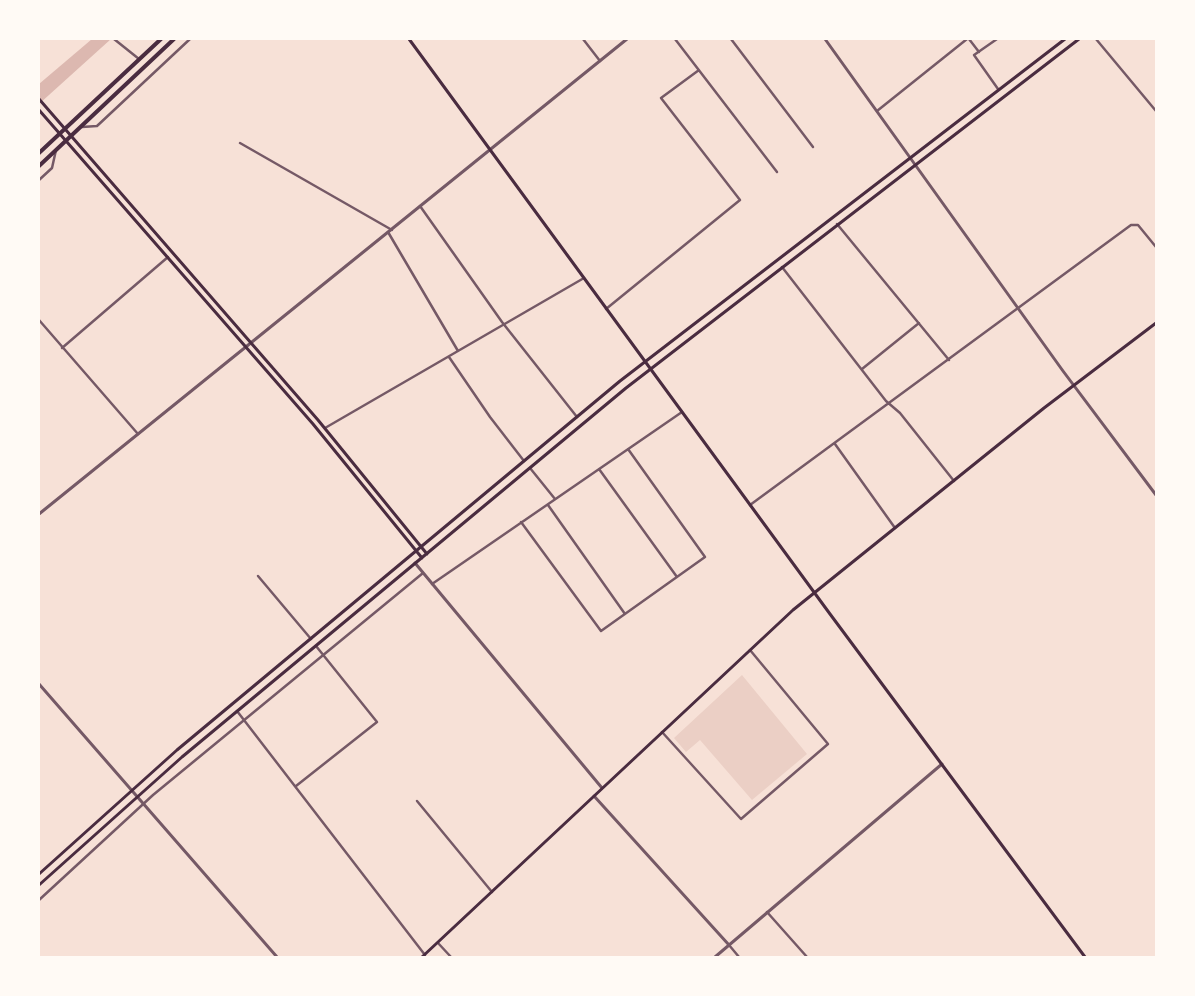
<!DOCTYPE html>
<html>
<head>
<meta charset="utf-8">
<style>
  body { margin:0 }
  #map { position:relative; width:1195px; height:996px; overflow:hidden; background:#f7e1d7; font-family:Arial,sans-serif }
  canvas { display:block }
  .frame { position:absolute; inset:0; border:40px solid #fffaf5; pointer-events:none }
</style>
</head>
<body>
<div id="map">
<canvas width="1195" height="996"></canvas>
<div class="frame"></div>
</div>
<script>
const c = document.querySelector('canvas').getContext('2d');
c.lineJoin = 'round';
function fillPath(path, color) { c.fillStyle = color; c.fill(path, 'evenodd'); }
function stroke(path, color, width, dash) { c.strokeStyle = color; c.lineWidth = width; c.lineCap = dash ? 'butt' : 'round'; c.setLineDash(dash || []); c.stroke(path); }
const green = new Path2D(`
  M 742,675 L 807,754 L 752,800 L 700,740 L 686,752 L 674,738 Z`);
const water = new Path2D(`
  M 92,39 L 111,39 L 39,104 L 39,84 Z`);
const minor = new Path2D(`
  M 114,39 L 139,59
  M 583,39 L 600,61
  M 675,39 L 777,172
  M 731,39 L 813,147
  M 969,39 L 979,52
  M 997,39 L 974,55 L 998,89
  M 1096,39 L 1156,111
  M 877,111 L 967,39
  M 82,127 L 97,126 L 190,39
  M 240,143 L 392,230
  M 39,180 L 52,168 L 56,150
  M 420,206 L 502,322 L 577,417
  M 837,224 L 949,360
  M 388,232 L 458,351
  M 782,267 L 886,401 L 900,413 L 954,481
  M 606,309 L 740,200 L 661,98 L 699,70
  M 39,320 L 138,434
  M 62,348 L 168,257
  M 449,357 L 490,417 L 524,461
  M 862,369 L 919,323
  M 325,428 L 584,278
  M 835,444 L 895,528
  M 530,468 L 555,499
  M 599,469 L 677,577
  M 548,505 L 625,614
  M 750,505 L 1131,225 L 1138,225 L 1156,247
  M 521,522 L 601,631 L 705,557 L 628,449
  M 258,576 L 311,639
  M 432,584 L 682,412
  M 237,711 L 425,955
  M 662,732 L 741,819 L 828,744 L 750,650
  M 296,786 L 377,722 L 316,646
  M 417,801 L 492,892
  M 39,900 L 153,795 L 423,573
  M 767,912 L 807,957
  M 438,943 L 451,957
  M 729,945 L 739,957`);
const tertiary = new Path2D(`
  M 825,39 L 1063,371 L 1156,495
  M 39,514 L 627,39
  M 415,563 L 602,788
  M 39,684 L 277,957
  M 594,796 L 729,945
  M 715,957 L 942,764`);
const secondary = new Path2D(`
  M 409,39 L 830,614 L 1085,957
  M 39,99 L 318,420 L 427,554
  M 39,110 L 313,424 L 422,558
  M 39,874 L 177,750 L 620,381 L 1065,39
  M 39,885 L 182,757 L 626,388 L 1079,39
  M 422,957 L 793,610 L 1044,408 L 1156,323`);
const primary = new Path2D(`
  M 39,153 L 161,39
  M 39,166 L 174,39`);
fillPath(green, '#ebcfc5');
fillPath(water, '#dcb8b0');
stroke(minor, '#755966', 2.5);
stroke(tertiary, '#755966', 3);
stroke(secondary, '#4a2c40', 3);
stroke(primary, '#4a2c40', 4);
</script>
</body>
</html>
